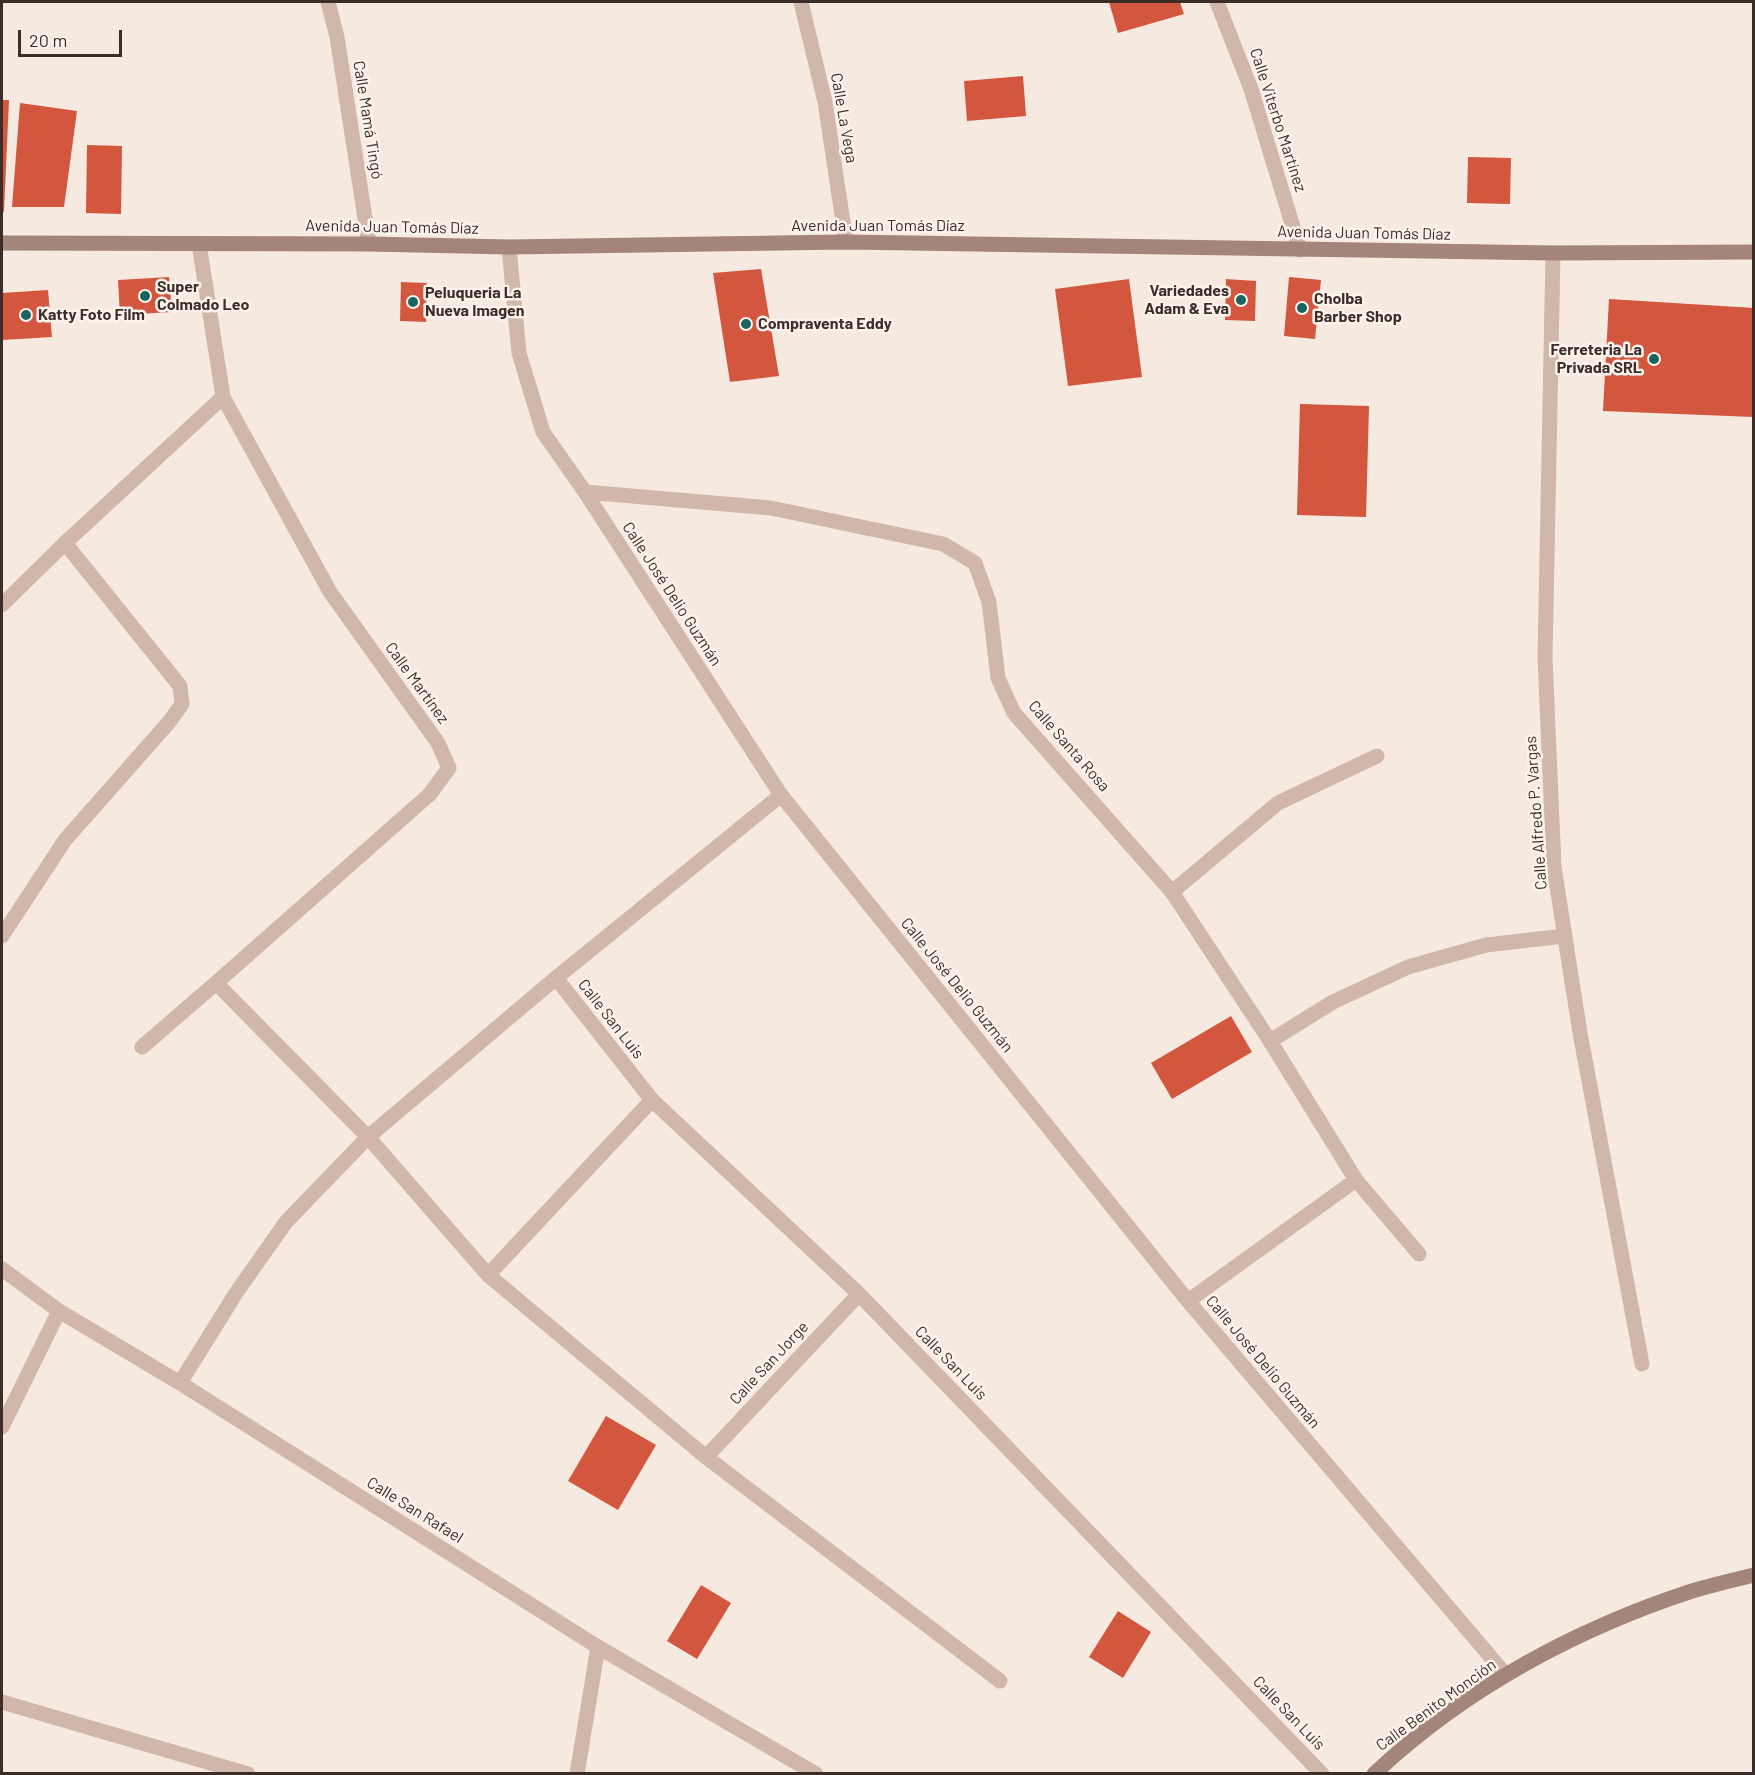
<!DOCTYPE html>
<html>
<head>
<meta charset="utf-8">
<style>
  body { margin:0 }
  #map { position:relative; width:1755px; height:1775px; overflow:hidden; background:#f6e9df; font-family:Barlow,sans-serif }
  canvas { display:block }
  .frame { position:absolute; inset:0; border:3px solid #3c2d29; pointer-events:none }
  .scale { position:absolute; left:18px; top:30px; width:104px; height:27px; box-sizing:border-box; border:3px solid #3c2d29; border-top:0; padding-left:8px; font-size:18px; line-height:21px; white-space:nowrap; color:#3c2d29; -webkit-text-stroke:4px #fcf3ec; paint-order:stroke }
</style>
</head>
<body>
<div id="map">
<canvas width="1755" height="1775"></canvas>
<div class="frame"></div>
<div class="scale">20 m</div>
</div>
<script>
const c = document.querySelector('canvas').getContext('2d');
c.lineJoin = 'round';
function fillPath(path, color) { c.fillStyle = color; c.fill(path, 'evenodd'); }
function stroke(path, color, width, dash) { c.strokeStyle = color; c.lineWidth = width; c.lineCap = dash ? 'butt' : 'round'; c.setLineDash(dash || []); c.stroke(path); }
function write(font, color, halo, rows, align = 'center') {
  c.font = font + ' Barlow,sans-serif'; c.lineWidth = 5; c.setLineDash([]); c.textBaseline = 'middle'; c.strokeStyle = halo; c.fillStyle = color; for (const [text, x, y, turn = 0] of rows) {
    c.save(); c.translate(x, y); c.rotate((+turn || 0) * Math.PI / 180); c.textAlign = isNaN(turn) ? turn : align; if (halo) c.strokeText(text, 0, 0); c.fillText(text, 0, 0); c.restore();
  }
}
const building = new Path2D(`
  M 1109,2 L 1180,2 L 1184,14 L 1118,33 Z
  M 1023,76 L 1026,116 L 967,121 L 964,81 Z
  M 2,100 L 9,100 L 4,212 L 2,212 Z
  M 20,103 L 77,111 L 64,207 L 12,207 Z
  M 87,145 L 122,146 L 121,214 L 86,213 Z
  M 1468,157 L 1511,158 L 1510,204 L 1467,203 Z
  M 761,269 L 779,376 L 730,382 L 713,273 Z
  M 169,277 L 172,312 L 120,315 L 118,280 Z
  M 1289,277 L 1321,280 L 1315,339 L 1284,336 Z
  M 1129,279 L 1142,377 L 1068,386 L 1055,289 Z
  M 1226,279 L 1256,281 L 1255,321 L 1225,320 Z
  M 401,282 L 427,283 L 426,322 L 400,321 Z
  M 48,290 L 52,337 L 2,340 L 2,293 Z
  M 1609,299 L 1754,308 L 1754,417 L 1603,411 Z
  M 1300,404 L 1369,406 L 1366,517 L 1297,515 Z
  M 1231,1016 L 1252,1052 L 1172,1099 L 1151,1063 Z
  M 606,1416 L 656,1445 L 618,1510 L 568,1481 Z
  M 701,1585 L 731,1603 L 697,1659 L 667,1641 Z
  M 1118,1611 L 1151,1632 L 1123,1678 L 1089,1657 Z`);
const street = new Path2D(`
  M 328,2 L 337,37 L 369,244
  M 801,2 L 825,102 L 846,242
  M 1217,2 L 1251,89 L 1300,250
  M 509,247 L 519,353 L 543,432 L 585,492 L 781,795 L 1188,1301 L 1506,1675
  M 1553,253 L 1545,658 L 1554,867 L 1580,1033 L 1642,1364
  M 585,492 L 771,508 L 943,544 L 975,563 L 989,602 L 998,678 L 1014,713 L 1172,892 L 1270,1041 L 1356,1180 L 1419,1254
  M 2,605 L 65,543 L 223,397
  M 1172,892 L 1278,803 L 1377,756
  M 2,936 L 65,840 L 170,721 L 182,704 L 180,686 L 65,543
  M 556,978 L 652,1100 L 859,1294 L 1322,1774
  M 216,983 L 368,1137 L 488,1275 L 706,1457 L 1000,1681
  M 1270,1041 L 1333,1002 L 1408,967 L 1486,945 L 1565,936
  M 142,1047 L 216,983 L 430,794 L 449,768 L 438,743 L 330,592 L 223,397 L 199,244
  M 2,1269 L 59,1311 L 180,1383 L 598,1647 L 816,1774
  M 488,1275 L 652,1100
  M 1188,1301 L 1356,1180
  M 180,1383 L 236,1293 L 286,1222 L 368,1137 L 556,978 L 781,795
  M 2,1427 L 59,1311
  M 706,1457 L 859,1294
  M 2,1702 L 248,1774
  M 577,1774 L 598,1647`);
const secondary = new Path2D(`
  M 2,243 L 369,244 L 509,247 L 846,242 L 1553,253 L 1754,252
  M 1374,1774 C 1464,1689 1576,1629 1692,1591 C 1712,1585 1733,1580 1754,1575`);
const markers = [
  [145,296,6,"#196361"],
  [1241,300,6,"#196361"],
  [413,302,6,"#196361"],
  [1302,308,6,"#196361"],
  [26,315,6,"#196361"],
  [746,324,6,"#196361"],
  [1654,359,6,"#196361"]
];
const streetNames = [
  ["Calle La Vega",844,118,80],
  ["Calle Mamá Tingó",368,120,81],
  ["Calle Viterbo Martínez",1278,120,72],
  ["Avenida Juan Tomás Díaz",878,226],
  ["Avenida Juan Tomás Díaz",392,227,1],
  ["Avenida Juan Tomás Díaz",1364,233,1],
  ["Calle José Delio Guzmán",672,594,57],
  ["Calle Martínez",417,683,54],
  ["Calle Santa Rosa",1069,746,49],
  ["Calle Alfredo P. Vargas",1536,813,-94],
  ["Calle José Delio Guzmán",957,985,51],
  ["Calle San Luis",611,1019,52],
  ["Calle José Delio Guzmán",1263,1362,50],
  ["Calle San Jorge",769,1363,-47],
  ["Calle San Luis",951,1363,46],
  ["Calle San Rafael",415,1510,32],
  ["Calle Benito Monción",1436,1705,-36],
  ["Calle San Luis",1289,1713,46]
];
const poiNames = [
  ["Super",157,287],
  ["Colmado Leo",157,305],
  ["Variedades",1229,291,"right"],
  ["Adam & Eva",1229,309,"right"],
  ["Peluqueria La",425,293],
  ["Nueva Imagen",425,311],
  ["Cholba",1314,299],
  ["Barber Shop",1314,317],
  ["Katty Foto Film",38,315],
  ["Compraventa Eddy",758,324],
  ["Ferreteria La",1642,350,"right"],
  ["Privada SRL",1642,368,"right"]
];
fillPath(building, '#d3563f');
stroke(street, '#d0b7a9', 15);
stroke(secondary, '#a48579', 15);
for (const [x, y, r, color] of markers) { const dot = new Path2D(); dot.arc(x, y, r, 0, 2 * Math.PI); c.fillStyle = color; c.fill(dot); stroke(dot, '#fcf3ec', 2); }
write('16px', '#3c2d29', '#fcf3ec', streetNames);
write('bold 16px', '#3c2d29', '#fcf3ec', poiNames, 'left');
</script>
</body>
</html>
